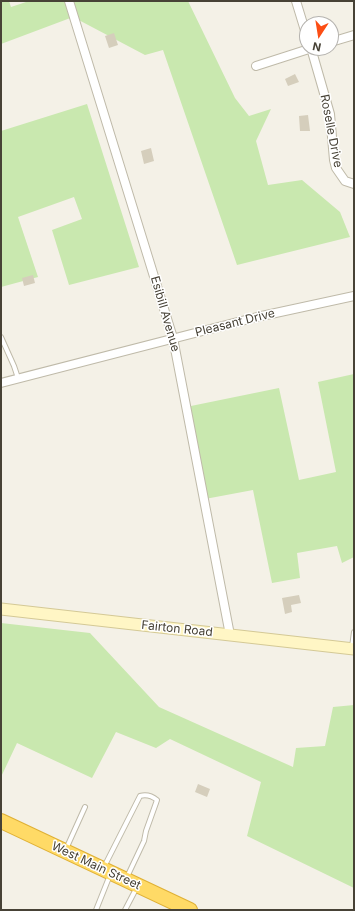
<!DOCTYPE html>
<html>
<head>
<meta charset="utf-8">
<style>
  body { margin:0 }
  #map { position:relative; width:355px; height:911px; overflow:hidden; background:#f4f1e7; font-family:Inter,sans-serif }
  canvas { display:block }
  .frame { position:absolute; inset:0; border:2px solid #474236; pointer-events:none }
  .north { position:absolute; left:299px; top:16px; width:40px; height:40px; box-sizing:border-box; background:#fff; border:1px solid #b5b3af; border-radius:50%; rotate:192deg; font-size:11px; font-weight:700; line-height:16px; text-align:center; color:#474236 }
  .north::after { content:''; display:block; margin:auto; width:14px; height:18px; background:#fc4e15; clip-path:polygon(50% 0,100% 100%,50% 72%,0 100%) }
</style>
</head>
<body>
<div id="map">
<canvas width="355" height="911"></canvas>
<div class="frame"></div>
<div class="north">N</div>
</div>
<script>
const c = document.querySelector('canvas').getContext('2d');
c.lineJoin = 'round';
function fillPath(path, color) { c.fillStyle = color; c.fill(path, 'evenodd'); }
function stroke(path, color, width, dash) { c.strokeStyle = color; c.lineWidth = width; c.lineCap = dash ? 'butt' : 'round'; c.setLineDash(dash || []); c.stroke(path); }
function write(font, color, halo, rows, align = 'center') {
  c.font = font + ' Inter,sans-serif'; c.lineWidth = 3; c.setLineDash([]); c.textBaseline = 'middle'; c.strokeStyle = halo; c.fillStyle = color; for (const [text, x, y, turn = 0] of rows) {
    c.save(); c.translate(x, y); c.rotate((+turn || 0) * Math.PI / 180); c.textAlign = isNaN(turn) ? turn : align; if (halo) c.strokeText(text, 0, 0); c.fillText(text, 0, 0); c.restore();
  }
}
const green = new Path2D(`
  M 1,1 L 9,1 L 11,7 L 29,1 L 188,1 L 235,98 L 249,116 L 271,109 L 256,141 L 268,185 L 302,180 L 340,212 L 350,237 L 237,265 L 163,50 L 145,55 L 73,17 L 1,44 Z
  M 87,104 L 139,267 L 69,285 L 52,230 L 82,219 L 74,197 L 18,217 L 38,277 L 1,287 L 1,131 Z
  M 354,374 L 354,557 L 342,563 L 337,546 L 297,553 L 300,578 L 272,583 L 253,490 L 205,499 L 186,407 L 279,388 L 299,480 L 336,472 L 318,382 Z
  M 1,623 L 90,633 L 159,707 L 293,767 L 296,748 L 325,746 L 333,707 L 354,705 L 354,888 L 247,836 L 261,782 L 170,739 L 156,748 L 116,732 L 92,778 L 17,743 L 1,777 Z`);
const building = new Path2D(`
  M 114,33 L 118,45 L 109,48 L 105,36 Z
  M 295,74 L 299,82 L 288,86 L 285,79 Z
  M 308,115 L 310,131 L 300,131 L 299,116 Z
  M 151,148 L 154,161 L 144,164 L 141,151 Z
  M 33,275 L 35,283 L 24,286 L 22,278 Z
  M 299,595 L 301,603 L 291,605 L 292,612 L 285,614 L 282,598 Z
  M 198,784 L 210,789 L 207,797 L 195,792 Z`);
const lane = new Path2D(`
  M 1,337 L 14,366 L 18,378
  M 352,647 L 354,632
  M 66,849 L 85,807
  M 104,867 L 140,796 C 147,794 152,796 157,800 L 156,803 L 146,831 L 144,841 L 127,877
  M 96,910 L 110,875
  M 125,910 L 137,887`);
const street = new Path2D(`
  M 69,1 L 173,338 L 230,635
  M 296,1 L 307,37
  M 331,42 L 354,35
  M 311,48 L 330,114 L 334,160 L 336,168 L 345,181 L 354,184
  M 256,66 L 312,48
  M 1,383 L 257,317 L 354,296`);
const secondary = new Path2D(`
  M 1,609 L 354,649`);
const highway = new Path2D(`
  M 1,821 L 190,910`);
const streetNames = [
  ["Roselle Drive",331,131,79],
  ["Esibill Avenue",165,314,74],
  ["Pleasant Drive",235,323,-14],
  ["Fairton Road",177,629,6],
  ["West Main Street",96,866,25]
];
fillPath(green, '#c9e8af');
fillPath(building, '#d5cebc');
stroke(lane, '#bfbaa9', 6);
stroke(street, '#bfbaa9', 10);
stroke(secondary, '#d4c996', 13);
stroke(highway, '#dfb035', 16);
stroke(lane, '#fff', 4);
stroke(street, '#fff', 8);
stroke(secondary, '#fff6c5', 11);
stroke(highway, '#ffda66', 14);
write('12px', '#474236', '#fff', streetNames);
</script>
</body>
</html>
